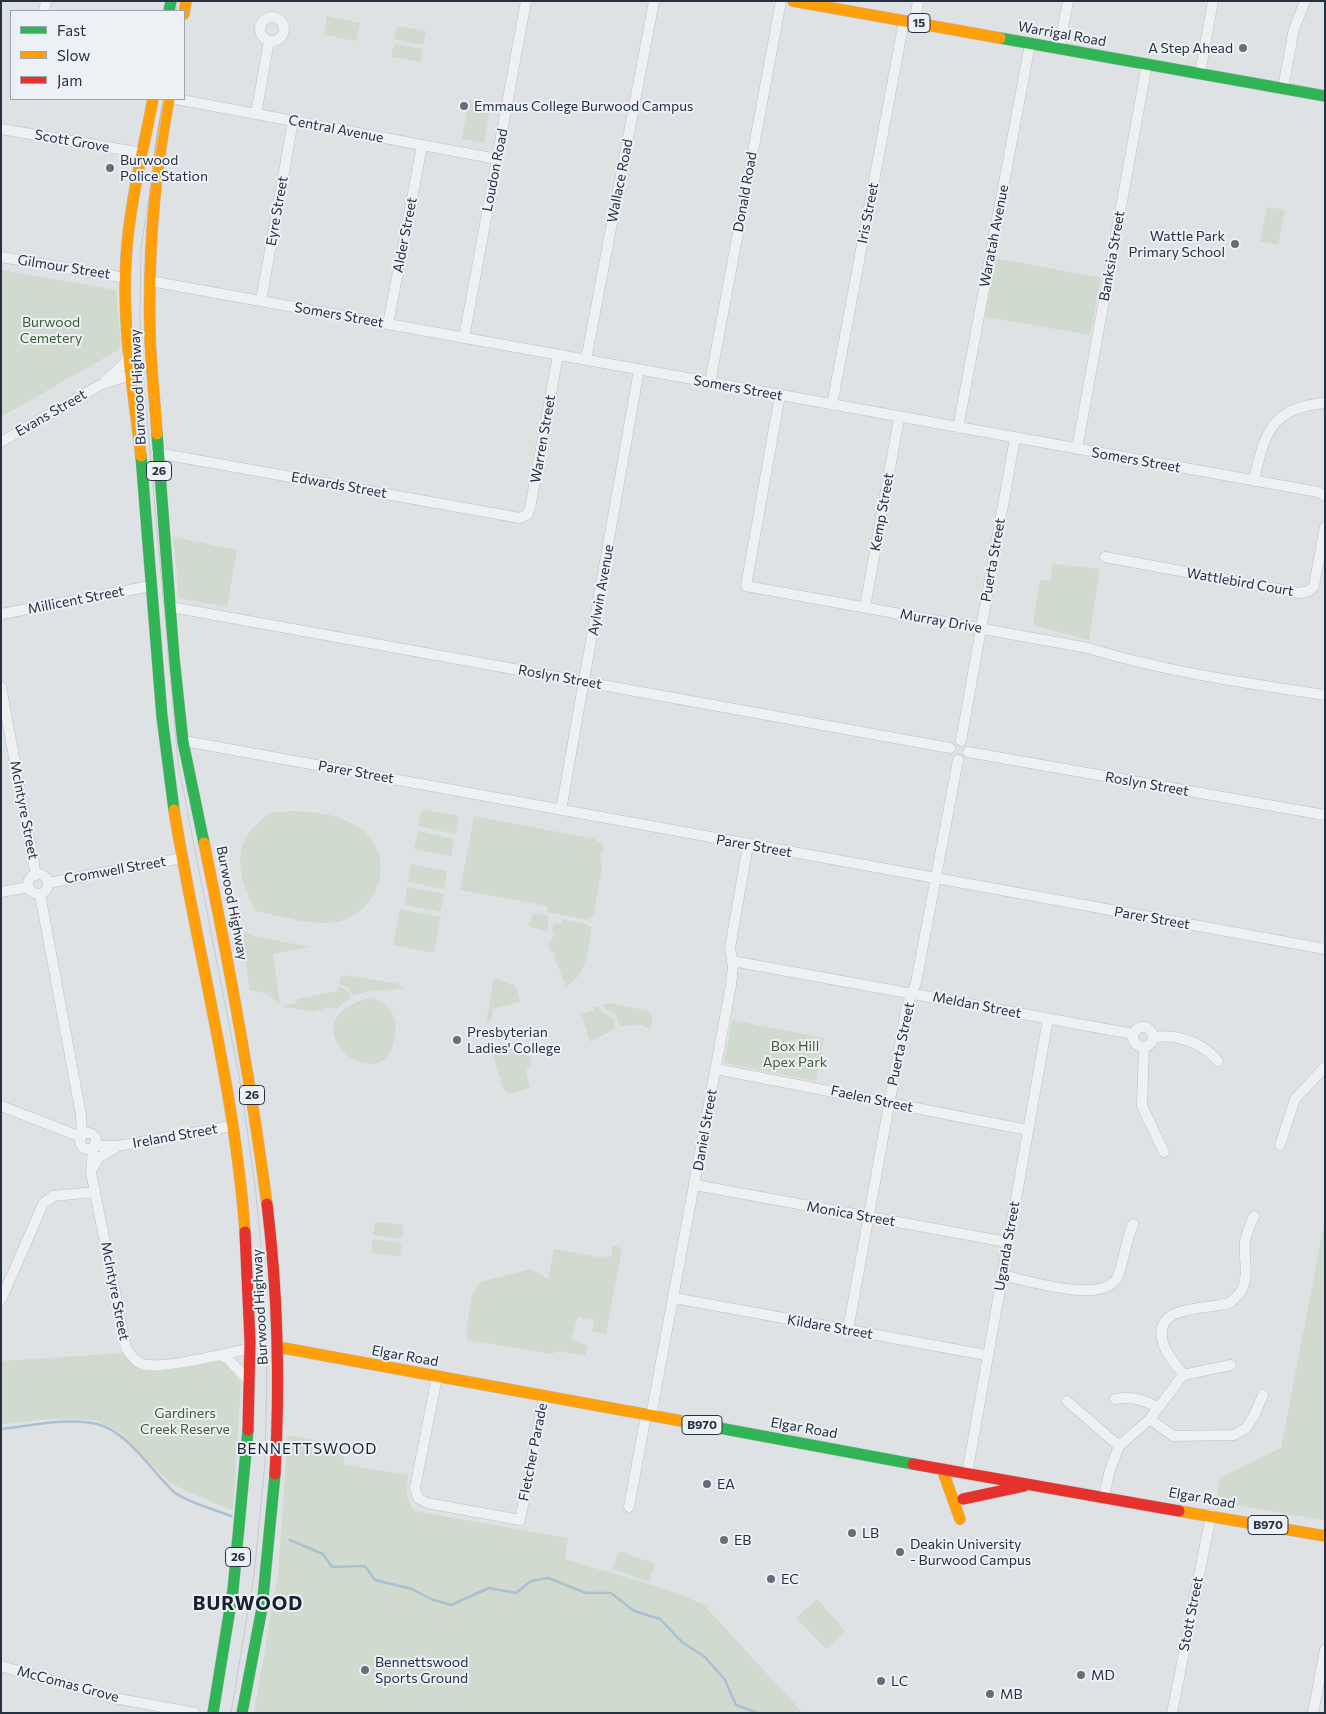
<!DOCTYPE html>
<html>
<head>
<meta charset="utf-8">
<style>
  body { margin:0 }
  #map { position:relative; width:1326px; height:1714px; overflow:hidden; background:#dfe2e5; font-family:Commissioner,sans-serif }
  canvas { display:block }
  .frame { position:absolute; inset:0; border:2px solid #253040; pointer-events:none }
  .legend { position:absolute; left:10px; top:10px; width:175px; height:90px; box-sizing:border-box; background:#ecf1f6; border:1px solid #9ca4ad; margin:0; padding:6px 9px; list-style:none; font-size:15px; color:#253040 }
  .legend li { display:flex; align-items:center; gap:10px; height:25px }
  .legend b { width:25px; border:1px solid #9ca4ad }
</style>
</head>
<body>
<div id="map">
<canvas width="1326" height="1714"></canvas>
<div class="frame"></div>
<ul class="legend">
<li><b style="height:6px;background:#30b455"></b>Fast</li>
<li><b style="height:6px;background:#ff9f0a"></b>Slow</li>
<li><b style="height:6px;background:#e5322d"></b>Jam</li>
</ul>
</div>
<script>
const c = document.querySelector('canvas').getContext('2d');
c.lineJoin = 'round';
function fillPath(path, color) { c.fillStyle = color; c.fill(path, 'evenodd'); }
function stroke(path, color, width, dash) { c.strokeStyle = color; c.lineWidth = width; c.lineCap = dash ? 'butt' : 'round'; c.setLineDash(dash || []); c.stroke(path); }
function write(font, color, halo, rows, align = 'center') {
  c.font = font + ' Commissioner,sans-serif'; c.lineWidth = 4; c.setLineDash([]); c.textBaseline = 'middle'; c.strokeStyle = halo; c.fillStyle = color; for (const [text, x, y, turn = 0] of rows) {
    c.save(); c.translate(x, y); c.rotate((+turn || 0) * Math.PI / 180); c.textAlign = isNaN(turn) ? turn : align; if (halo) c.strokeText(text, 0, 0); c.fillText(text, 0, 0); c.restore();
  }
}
const green = new Path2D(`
  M 327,16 L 360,23 L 356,41 L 324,35 Z
  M 397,26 L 426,31 L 423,45 L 394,39 Z
  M 394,44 L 423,49 L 420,62 L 391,57 Z
  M 469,100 L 491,104 L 484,143 L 462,139 Z
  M 1267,207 L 1285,210 L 1278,245 L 1260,241 Z
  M 996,258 L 1101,278 L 1090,335 L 985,317 Z
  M 1,270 L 116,290 L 121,344 L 118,350 L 1,417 Z
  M 173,537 L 237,550 L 227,607 L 179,598 Z
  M 1053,564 L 1100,569 L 1089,640 L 1033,625 L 1040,580 L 1050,581 Z
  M 422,809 L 459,816 L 455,834 L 418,826 Z
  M 293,811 C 317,812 341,814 361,829 C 398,857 379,915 335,922 C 309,926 282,916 256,911 C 241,884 229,848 257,824 C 260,821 265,816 269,814 C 276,811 286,812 293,811 Z
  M 474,816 L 595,839 L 604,846 L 600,857 L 602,869 L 593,918 L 589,917 L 588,920 L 547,912 L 548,906 L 460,890 Z
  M 418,831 L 454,839 L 451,856 L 414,849 Z
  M 411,864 L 447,871 L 444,889 L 407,882 Z
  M 407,887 L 444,894 L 440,912 L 404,905 Z
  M 400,909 L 441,917 L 434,953 L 393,945 Z
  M 533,913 L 548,916 L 548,932 L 528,926 Z
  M 562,919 L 587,924 L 587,926 L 592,927 C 588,947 588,976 566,986 L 554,957 L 555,952 L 551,953 L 548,945 L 555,934 L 552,931 L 554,923 L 561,924 Z
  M 244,931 L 254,936 L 309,947 L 273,954 L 280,1004 L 267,994 L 250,990 L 244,954 Z
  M 347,975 L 399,984 L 399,986 L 407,988 L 364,992 L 353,996 L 348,988 L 339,984 L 341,976 L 347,977 Z
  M 494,978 L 516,986 L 520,1002 L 493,1009 L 491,1021 L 486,1022 Z
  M 338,986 L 348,991 L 351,997 L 336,1009 L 328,1007 L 313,1012 L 282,1006 L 295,1004 L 297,999 L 337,991 Z
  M 374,997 C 388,1007 399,1015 395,1034 C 394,1040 393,1047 390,1052 C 367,1093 285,1017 374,997 Z
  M 611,1003 L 648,1011 L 653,1018 L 650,1029 L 641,1025 L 619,1026 L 616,1015 L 605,1009 L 603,1005 Z
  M 599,1006 L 601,1011 L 614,1019 L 615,1029 L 590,1042 L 582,1014 L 594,1011 L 593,1007 Z
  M 732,1020 L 824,1038 L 816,1081 L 724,1063 Z
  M 512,1047 L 531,1058 L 531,1062 L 526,1072 L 530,1088 L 509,1094 L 503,1089 L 493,1054 L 496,1051 Z
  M 1325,1219 L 1325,1521 L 1216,1501 L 1220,1478 L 1281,1448 Z
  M 375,1222 L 404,1225 L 402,1239 L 373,1235 Z
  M 373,1239 L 402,1243 L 400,1256 L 371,1253 Z
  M 613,1246 L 622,1248 L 606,1334 L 592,1331 L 594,1320 L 578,1317 L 571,1339 L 588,1346 L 585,1356 L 557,1351 L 552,1354 L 467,1340 L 467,1326 L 472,1294 L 481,1282 L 531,1269 L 548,1279 L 554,1249 L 598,1257 L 611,1256 Z
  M 124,1353 L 142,1371 L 161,1371 L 224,1360 L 241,1383 L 233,1511 L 171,1484 L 121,1433 L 95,1420 L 50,1419 L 1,1424 L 1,1361 Z
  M 288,1435 L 346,1446 L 343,1464 L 408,1475 L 407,1496 L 414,1511 L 568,1538 L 565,1559 L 665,1589 L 703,1604 L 803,1713 L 254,1713 L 278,1573 Z
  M 619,1551 L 655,1564 L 649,1582 L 613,1569 Z
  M 817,1599 L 845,1631 L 826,1649 L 796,1618 Z`);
const stream = new Path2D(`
  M 1,1429 C 29,1426 70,1417 97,1424 C 130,1433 150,1470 174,1492 C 186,1502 216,1510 231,1516
  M 290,1540 L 323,1554 L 332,1567 L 365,1566 L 375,1580 L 412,1589 L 431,1599 L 451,1605 L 489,1588 L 516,1593 L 531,1581 L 548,1578 L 586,1593 L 611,1593 L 634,1611 L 660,1619 L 682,1642 L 705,1657 L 725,1680 L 736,1705 L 758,1713`);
const street = new Path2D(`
  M 44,11 L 46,1
  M260 29a12 12 0 1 1 24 0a12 12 0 1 1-24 0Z
  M 914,23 L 918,1
  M 1059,49 L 1068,1
  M 1200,73 L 1213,1
  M 1283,88 L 1294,29 L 1305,1
  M 176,99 L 497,159
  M 256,114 L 269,41
  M 1,129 L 143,153
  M 1,257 L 126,278
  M 150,281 L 1318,492 L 1325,496
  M 261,301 L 293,121
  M 388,324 L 422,146
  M 464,338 L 526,1
  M 586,360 L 654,1
  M 105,381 L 125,363 L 128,355
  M 710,383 L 781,1
  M 780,395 L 746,586 L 1088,648 C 1166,672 1245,683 1325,695
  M 832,405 L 904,21
  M 958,428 L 1030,44
  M 1,442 L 100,385 L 132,374
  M 1077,449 L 1147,64
  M 157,453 L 520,518 L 527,515 L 530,508 L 558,355
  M 1254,481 C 1264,434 1271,407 1325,403
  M 1105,557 L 1299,593 L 1309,591 L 1314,586 L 1325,527
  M 171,607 L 950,748
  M 865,607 L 899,418
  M 1,614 L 151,586
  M 1,687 L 36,875
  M 961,741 L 1015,438
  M 183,742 L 190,742 L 1325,949
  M 968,752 L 1325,815
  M 561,810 L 639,370
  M28 884a10 10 0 1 1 20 0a10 10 0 1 1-20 0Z
  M 48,883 L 182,858
  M 1,892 L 29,887
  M 40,894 L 81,1115 L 82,1136
  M 732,961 L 1133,1034
  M1133 1037a10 10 0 1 1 20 0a10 10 0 1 1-20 0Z
  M 1153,1037 C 1179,1034 1200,1041 1218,1061
  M 1144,1047 L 1142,1106 L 1164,1152
  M 716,1069 L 1028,1130
  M 1,1106 L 81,1137
  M80 1141a8 8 0 1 1 16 0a8 8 0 1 1-16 0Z
  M 1280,1145 L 1295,1099 L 1325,1067
  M 94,1146 L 118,1146 L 232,1126
  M 93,1148 L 91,1172 L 126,1348 C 130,1354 135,1362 142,1364 C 161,1370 229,1353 250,1348
  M 93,1168 L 98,1158 L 117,1147
  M 695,1185 L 1007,1242
  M 1001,1275 C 1027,1280 1105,1306 1118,1276 C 1124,1260 1126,1241 1133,1224
  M 674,1298 L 986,1355
  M 1,1300 L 43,1204 L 53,1196 L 95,1192
  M 848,1330 L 907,1006 L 916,983 L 958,760
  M 219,1355 L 228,1359 L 249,1381
  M 1183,1375 L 1231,1365
  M 437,1377 L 415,1488 L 418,1498 L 427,1503 L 520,1520 L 544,1396
  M 1115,1399 C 1133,1396 1144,1400 1159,1408
  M 1067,1401 L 1119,1446
  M 651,1416 L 731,985 L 733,966 L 730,948 L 748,845
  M 1150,1419 L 1173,1436 L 1234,1435 L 1246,1428 L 1254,1416 L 1263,1395
  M 967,1474 L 1048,1019
  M 1104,1496 L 1110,1470 L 1119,1446 L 1150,1419 L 1183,1375 C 1177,1365 1166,1355 1163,1343 C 1151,1301 1214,1311 1231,1302 C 1233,1300 1237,1296 1239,1294 C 1251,1279 1243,1258 1245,1242 C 1246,1233 1251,1224 1254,1216
  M 629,1507 L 646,1415
  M 1,1666 L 114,1698 L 195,1713
  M 1172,1713 L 1211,1515
  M 1313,1713 L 1325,1650`);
const fast = new Path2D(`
  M 169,11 L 171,1
  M 1000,38 L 1325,96
  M 157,434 L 174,658 L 183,742 L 204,843
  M 141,456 L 162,717 L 174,810
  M 687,1422 L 913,1464
  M 213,1713 L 233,1590 L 248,1430
  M 242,1713 L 262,1608 L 275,1474`);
const slow = new Path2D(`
  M 793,1 L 1000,38
  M 184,14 L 186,1
  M 157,434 C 155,401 151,368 150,335 C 148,256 154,177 169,99
  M 141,456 C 133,391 122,325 126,260 C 129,205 143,152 153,99
  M 174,810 C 197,951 235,1090 245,1232
  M 204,843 C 229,963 251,1083 267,1204
  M 278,1347 L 687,1422
  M 942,1469 L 960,1519
  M 1179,1511 L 1325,1536`);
const jam = new Path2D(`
  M 267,1204 C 278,1294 280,1384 275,1474
  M 245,1232 L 250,1341 L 248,1430
  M 913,1464 L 1179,1511
  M 963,1499 L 1024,1486`);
const tram = new Path2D(`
  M 176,11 L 178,1
  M 164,99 L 141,248 L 140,317 L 142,363 L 178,763 L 240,1081 L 255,1185 L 263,1267 L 267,1359 L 265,1463 L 254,1575 L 231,1713`);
const markers = [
  [1243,48,5,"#666e7a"],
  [464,106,5,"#666e7a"],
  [110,168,5,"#666e7a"],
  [1235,244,5,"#666e7a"],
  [457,1040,5,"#666e7a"],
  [707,1484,5,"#666e7a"],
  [852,1533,5,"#666e7a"],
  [724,1540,5,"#666e7a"],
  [900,1552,5,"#666e7a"],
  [771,1579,5,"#666e7a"],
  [365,1670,5,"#666e7a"],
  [1081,1675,5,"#666e7a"],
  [881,1681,5,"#666e7a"],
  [990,1694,5,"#666e7a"]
];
const shields = [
  [919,23,22],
  [159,471,25],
  [252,1095,25],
  [702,1425,40],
  [1268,1525,40],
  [238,1557,25]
];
const shieldNames = [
  ["15",919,23],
  ["26",159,471],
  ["26",252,1095],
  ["B970",702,1425],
  ["B970",1268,1525],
  ["26",238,1557]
];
const streetNames = [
  ["Warrigal Road",1062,34,10],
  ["Central Avenue",336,129,11],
  ["Scott Grove",72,141,10],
  ["Loudon Road",495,170,-79],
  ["Wallace Road",620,181,-79],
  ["Donald Road",745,192,-80],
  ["Eyre Street",277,211,-80],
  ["Iris Street",868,213,-79],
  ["Alder Street",405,235,-79],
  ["Waratah Avenue",994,236,-79],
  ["Banksia Street",1112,256,-80],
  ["Gilmour Street",64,267,9],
  ["Somers Street",339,315,10],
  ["Burwood Highway",138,387,-93],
  ["Somers Street",738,388,10],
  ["Evans Street",51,413,-30],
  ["Warren Street",543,439,-80],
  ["Somers Street",1136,460,10],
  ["Edwards Street",339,485,10],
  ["Kemp Street",882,512,-80],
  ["Puerta Street",993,560,-80],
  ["Wattlebird Court",1240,582,10],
  ["Aylwin Avenue",601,590,-80],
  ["Millicent Street",76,600,-11],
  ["Murray Drive",941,621,10],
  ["Roslyn Street",560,677,10],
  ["Parer Street",356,772,10],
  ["Roslyn Street",1147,784,10],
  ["McIntyre Street",24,810,79],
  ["Parer Street",754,846,10],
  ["Cromwell Street",115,870,-10],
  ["Burwood Highway",232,903,79],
  ["Parer Street",1152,918,10],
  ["Meldan Street",977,1005,11],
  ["Puerta Street",901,1044,-78],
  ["Faelen Street",872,1099,12],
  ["Daniel Street",705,1130,-80],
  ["Ireland Street",175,1136,-10],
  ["Monica Street",851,1214,10],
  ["Uganda Street",1007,1246,-80],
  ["McIntyre Street",115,1291,79],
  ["Burwood Highway",260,1307,-93],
  ["Kildare Street",830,1327,10],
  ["Elgar Road",405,1356,10],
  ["Elgar Road",804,1428,10],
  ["Fletcher Parade",533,1452,-79],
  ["Elgar Road",1202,1498,10],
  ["Stott Street",1191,1614,-79],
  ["McComas Grove",68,1684,15]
];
const poiNames = [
  ["A Step Ahead",1233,48,"right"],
  ["Emmaus College Burwood Campus",474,106],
  ["Burwood",120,160],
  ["Police Station",120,176],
  ["Wattle Park",1225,236,"right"],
  ["Primary School",1225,252,"right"],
  ["Presbyterian",467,1032],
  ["Ladies' College",467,1048],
  ["EA",717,1484],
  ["LB",862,1533],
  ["EB",734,1540],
  ["Deakin University",910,1544],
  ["- Burwood Campus",910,1560],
  ["EC",781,1579],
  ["Bennettswood",375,1662],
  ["Sports Ground",375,1678],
  ["MD",1091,1675],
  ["LC",891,1681],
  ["MB",1000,1694]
];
const parkNames = [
  ["Burwood",51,322],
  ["Cemetery",51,338],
  ["Box Hill",795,1046],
  ["Apex Park",795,1062],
  ["Gardiners",185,1413],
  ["Creek Reserve",185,1429]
];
const neighbourhoodNames = [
  ["BENNETTSWOOD",307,1449]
];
const districtNames = [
  ["BURWOOD",248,1604]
];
fillPath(green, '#d0dacf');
stroke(stream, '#aac1d4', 2.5);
stroke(street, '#bdc0c3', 11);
stroke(fast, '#bbbfc3', 12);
stroke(slow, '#bbbfc3', 12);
stroke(jam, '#bbbfc3', 12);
stroke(street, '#eef0f2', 10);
stroke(fast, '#30b455', 11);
stroke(slow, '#ff9f0a', 11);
stroke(jam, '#e5322d', 11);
stroke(tram, '#c7cacd', 1);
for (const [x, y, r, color] of markers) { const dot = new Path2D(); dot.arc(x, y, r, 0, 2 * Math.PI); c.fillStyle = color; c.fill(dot); stroke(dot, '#ecf1f6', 2); }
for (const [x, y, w] of shields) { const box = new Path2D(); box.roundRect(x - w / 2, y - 9.5, w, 19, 4); c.fillStyle = '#ecf1f6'; c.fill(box); stroke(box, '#253040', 1); }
write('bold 12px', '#253040', null, shieldNames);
write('14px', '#253040', '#ecf1f6', streetNames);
write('14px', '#253040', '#ecf1f6', poiNames, 'left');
write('14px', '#3c5d31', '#ecf1f6', parkNames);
c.letterSpacing = '1px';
write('15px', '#172130', '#ecf1f6', neighbourhoodNames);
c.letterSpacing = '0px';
c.letterSpacing = '1px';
write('bold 19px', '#172130', '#ecf1f6', districtNames);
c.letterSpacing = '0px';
</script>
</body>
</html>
